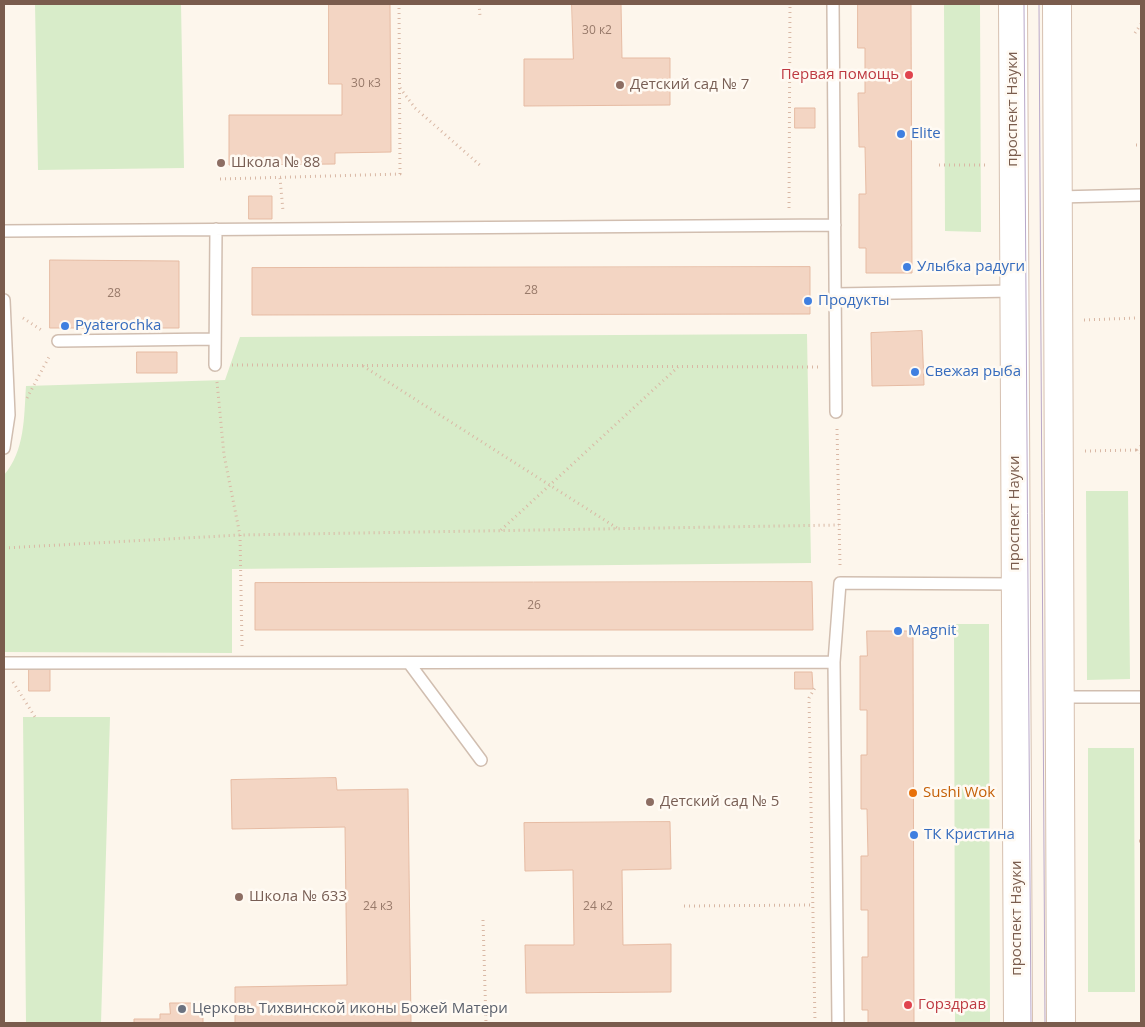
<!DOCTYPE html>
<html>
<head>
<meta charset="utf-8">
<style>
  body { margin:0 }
  #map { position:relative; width:1145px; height:1027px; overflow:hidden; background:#fdf6ec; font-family:"Open Sans",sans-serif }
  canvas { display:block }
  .frame { position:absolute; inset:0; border:5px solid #7a5c4d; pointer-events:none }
</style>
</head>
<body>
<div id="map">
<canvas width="1145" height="1027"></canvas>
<div class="frame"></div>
</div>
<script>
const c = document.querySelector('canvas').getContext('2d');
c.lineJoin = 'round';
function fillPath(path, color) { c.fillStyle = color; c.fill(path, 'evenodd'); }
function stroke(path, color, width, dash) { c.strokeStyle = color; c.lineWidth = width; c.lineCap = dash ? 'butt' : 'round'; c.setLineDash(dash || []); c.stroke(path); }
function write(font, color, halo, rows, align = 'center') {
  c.font = font + ' "Open Sans",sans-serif'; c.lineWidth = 5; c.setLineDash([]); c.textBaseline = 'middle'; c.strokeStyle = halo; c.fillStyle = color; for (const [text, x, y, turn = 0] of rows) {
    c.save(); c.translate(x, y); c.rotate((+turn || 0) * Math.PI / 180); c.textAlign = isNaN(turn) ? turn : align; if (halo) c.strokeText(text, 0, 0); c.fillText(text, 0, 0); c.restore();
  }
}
const green = new Path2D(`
  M 35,4 L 181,4 L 184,168 L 38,170 Z
  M 944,4 L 980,4 L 981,232 L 945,231 Z
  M 807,334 L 811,563 L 232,569 L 232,653 L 4,652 L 4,475 C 25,451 24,417 26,386 L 225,380 L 240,337 Z
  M 1086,491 L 1128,491 L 1130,679 L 1087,680 Z
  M 954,624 L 989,624 L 990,1023 L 955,1023 Z
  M 23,717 L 110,717 L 101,1023 L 26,1023 Z
  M 1088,748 L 1134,748 L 1135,992 L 1088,992 Z`);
const building = new Path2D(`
  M 329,4 L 390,4 L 391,152 L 335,153 L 335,164 L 229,165 L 229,115 L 342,115 L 342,84 L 329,84 Z
  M 572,4 L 621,4 L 622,58 L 670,58 L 670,105 L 524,106 L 524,59 L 573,59 Z
  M 858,4 L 911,4 L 912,273 L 866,273 L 866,248 L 859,248 L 859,194 L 866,194 L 865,147 L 859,147 L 858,93 L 865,93 L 865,48 L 858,48 Z
  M 795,108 L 815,108 L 815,128 L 795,128 Z
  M 249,196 L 272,196 L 272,219 L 249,219 Z
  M 50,260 L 179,261 L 179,328 L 50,328 Z
  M 810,267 L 810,314 L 252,315 L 252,268 Z
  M 922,331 L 924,385 L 872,386 L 871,333 Z
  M 137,352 L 177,352 L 177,373 L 137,373 Z
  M 812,582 L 813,630 L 255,630 L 255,583 Z
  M 867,631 L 913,631 L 914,1023 L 868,1023 L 868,1010 L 862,1010 L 862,957 L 868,957 L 868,910 L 861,910 L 861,856 L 868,856 L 867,809 L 861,809 L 861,755 L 867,755 L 867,710 L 860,710 L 860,656 L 867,656 Z
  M 29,669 L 50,669 L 50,691 L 29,691 Z
  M 795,672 L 812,672 L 813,689 L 795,689 Z
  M 336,778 L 337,790 L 408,789 L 411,1022 L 235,1023 L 235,987 L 347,985 L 345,827 L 232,829 L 231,780 Z
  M 670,822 L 671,869 L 622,870 L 623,945 L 671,944 L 671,992 L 526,993 L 525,945 L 574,945 L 573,870 L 525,871 L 524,823 Z
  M 170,1003 L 194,1003 L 194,1014 L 203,1014 L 203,1023 L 134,1023 L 134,1019 L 160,1019 L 160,1014 L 170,1014 Z`);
const path = new Path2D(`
  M 479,4 L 480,16
  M 1135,33 L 1141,24
  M 400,88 L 415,108 L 482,167
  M 1136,145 L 1141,145
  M 939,165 L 989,165
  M 280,178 L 283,211
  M 220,179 L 400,174 L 399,4
  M 789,208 L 790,4
  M 23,318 L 43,331
  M 1084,320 L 1137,318
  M 232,365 L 818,367
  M 363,366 L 617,528
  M 217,382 L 224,455 L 240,535 L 242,646
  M 27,398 L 50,355
  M 837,429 L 840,565
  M 1141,446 L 1137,450 L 1141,453
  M 1085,451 L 1137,450
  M 501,530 L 678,367
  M 4,548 L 240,535 L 839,525
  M 13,682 L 35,717
  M 1139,841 L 1141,841
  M 684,906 L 814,905
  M 483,920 L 486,1023
  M 1140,1003 L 1141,1003
  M 815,1023 L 809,698 L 816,686`);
const lane = new Path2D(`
  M 833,4 L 836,412
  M 1058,197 L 1141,195
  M 4,231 L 835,225
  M 836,294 L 1014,291
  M 4,300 L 9,415 L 4,448
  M 58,341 L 215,339
  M 215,365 L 216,229
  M 4,663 L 834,662
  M 409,663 L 481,760
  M 1060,697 L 1141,697
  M 838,1023 L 834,662 L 840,583 L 1016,584`);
const secondary = new Path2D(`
  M 1013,4 L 1018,1023
  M 1057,4 L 1061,1023`);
const tram = new Path2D(`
  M 1024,4 L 1031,1023
  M 1039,4 L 1045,1023`);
const markers = [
  [909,75,5,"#e0444e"],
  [620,85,5,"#8d6e63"],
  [901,134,5,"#3f7fe0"],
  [221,163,5,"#8d6e63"],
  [907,267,5,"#3f7fe0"],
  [808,301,5,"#3f7fe0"],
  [65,326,5,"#3f7fe0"],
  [915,372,5,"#3f7fe0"],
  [898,631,5,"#3f7fe0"],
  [913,793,5,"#e8710a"],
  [650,802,5,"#8d6e63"],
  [914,835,5,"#3f7fe0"],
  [239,897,5,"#8d6e63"],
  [908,1005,5,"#e0444e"],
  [182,1009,5,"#6b7280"]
];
const numberNames = [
  ["30 к2",597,31],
  ["30 к3",366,84],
  ["28",531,291],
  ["28",114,294],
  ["26",534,606],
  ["24 к3",378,907],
  ["24 к2",598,907]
];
const healthNames = [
  ["Первая помощь",899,75],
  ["Горздрав",918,1005,"left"]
];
const educationNames = [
  ["Детский сад № 7",630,85],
  ["Школа № 88",231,163],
  ["Детский сад № 5",660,802],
  ["Школа № 633",249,897]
];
const streetNames = [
  ["проспект Науки",1013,109,-90],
  ["проспект Науки",1015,513,-90],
  ["проспект Науки",1017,918,-90]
];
const shopNames = [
  ["Elite",911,134],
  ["Улыбка радуги",917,267],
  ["Продукты",818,301],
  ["Pyaterochka",75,326],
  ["Свежая рыба",925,372],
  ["Magnit",908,631],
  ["ТК Кристина",924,835]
];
const foodNames = [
  ["Sushi Wok",923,793]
];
const worshipNames = [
  ["Церковь Тихвинской иконы Божей Матери",192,1009]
];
fillPath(green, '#d8ecc9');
fillPath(building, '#f3d5c3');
stroke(building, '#e6bba3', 1);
stroke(lane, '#d1beb0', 14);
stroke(secondary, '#d6c0b0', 30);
stroke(path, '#d9b8a5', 3, [1, 4]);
stroke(lane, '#fff', 11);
stroke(secondary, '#fff', 28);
stroke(tram, '#b9a8c9', 1);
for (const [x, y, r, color] of markers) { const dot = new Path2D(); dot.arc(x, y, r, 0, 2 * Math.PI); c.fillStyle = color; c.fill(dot); stroke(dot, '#fffaf3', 2); }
write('12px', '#987a6a', null, numberNames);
write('15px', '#be3a42', '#fffaf3', healthNames, 'right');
write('15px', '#785e54', '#fffaf3', educationNames, 'left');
write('15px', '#7a5c4d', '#fffaf3', streetNames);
write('15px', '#366cbe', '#fffaf3', shopNames, 'left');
write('15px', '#c56008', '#fffaf3', foodNames, 'left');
write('15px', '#5b616d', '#fffaf3', worshipNames, 'left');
</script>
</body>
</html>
